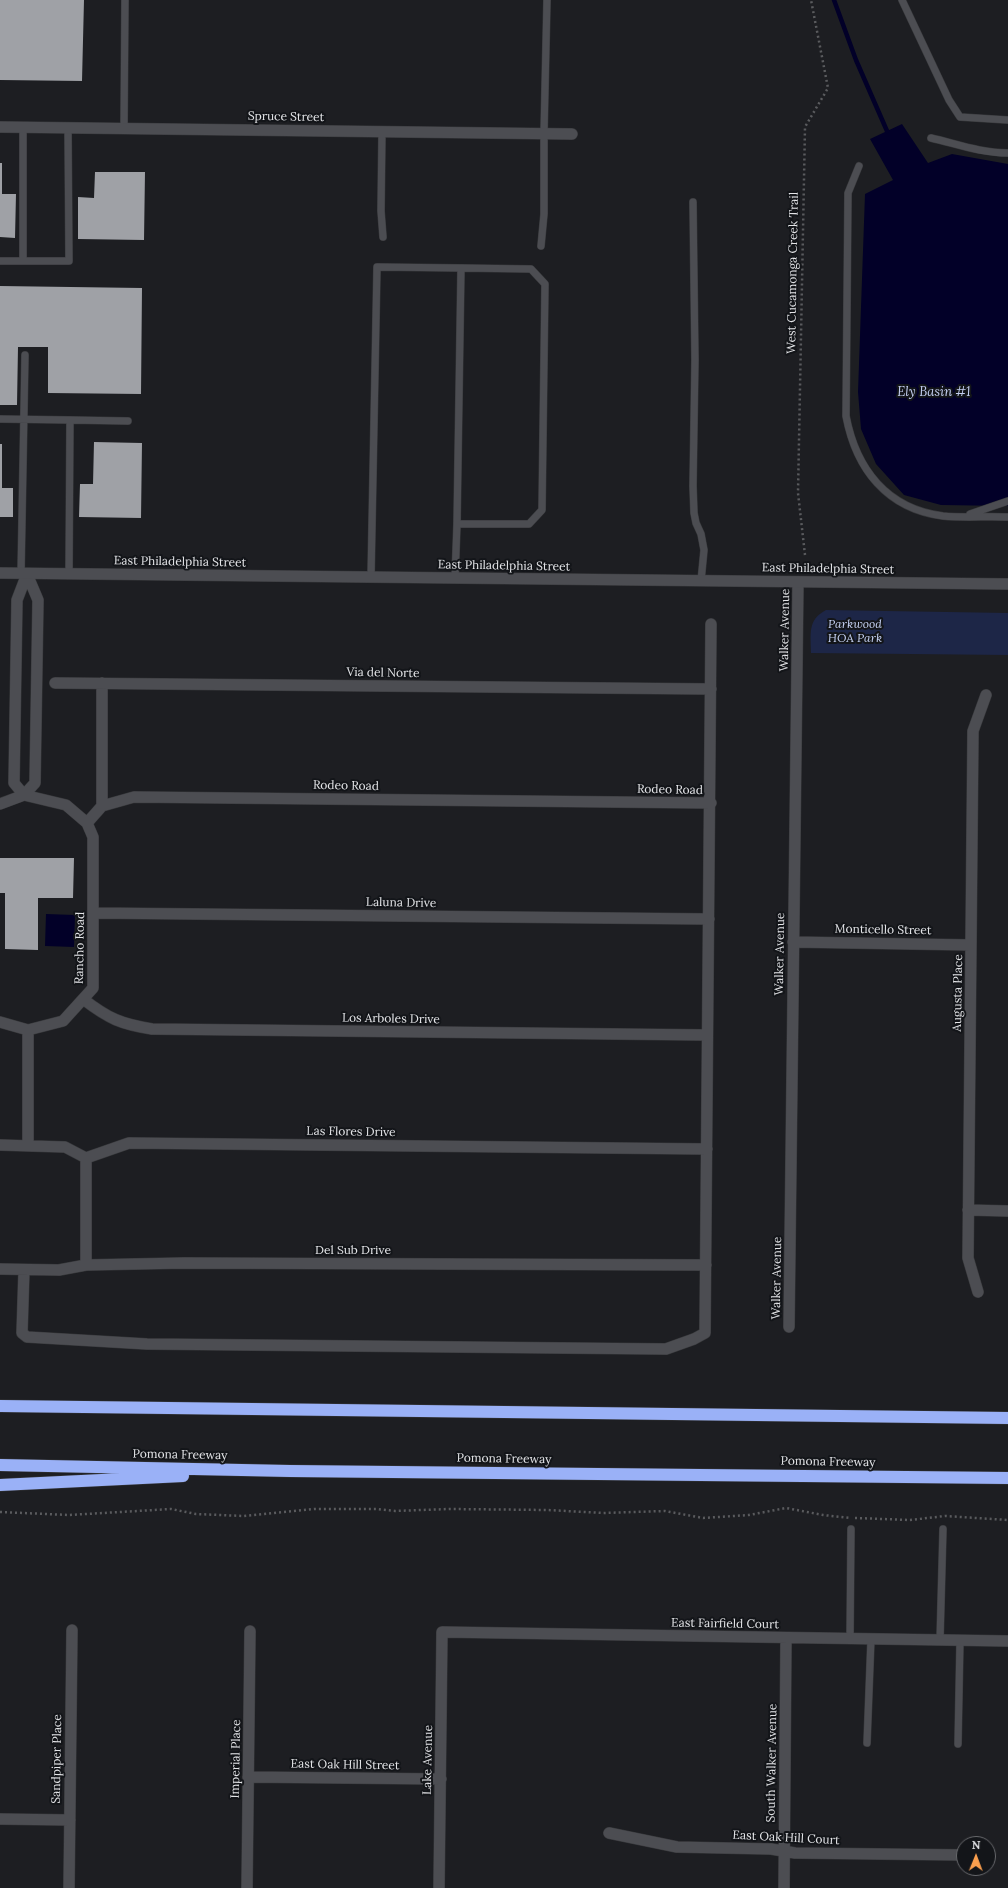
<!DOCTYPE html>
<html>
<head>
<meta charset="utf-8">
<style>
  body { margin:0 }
  #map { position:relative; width:1008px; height:1888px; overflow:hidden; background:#1d1e22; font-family:Lora,serif }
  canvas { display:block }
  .north { position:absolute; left:956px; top:1836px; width:40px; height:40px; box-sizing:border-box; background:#131519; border:1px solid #67686c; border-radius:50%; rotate:1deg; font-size:11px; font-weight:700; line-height:16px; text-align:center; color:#e4e5e8 }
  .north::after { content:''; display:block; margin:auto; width:14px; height:18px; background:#fa9f4e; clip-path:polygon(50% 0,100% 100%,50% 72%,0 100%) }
</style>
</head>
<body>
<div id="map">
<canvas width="1008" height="1888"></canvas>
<div class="north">N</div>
</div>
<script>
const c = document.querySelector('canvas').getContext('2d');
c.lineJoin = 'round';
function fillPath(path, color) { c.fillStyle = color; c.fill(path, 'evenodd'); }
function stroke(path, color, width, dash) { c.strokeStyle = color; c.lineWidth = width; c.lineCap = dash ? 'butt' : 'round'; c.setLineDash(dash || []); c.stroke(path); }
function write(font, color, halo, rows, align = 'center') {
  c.font = font + ' Lora,serif'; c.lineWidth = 4; c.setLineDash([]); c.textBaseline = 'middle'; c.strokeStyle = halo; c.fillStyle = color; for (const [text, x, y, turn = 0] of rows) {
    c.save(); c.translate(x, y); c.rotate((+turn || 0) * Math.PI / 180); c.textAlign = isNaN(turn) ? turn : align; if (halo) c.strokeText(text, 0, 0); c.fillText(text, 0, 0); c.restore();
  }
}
const green = new Path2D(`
  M 826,610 L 1008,613 L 1008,655 L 811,653 C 811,634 807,620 826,610 Z`);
const water = new Path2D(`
  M 902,124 L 928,163 L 952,154 L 1008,164 L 1008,506 L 941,505 L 904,495 L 876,464 L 861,429 L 858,392 L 865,194 L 893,180 L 870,139 Z
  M 46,914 L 75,915 L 74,947 L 45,946 Z`);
const stream = new Path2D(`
  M 834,0 L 856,60 L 887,131`);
const building = new Path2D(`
  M 0,0 L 84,0 L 82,81 L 0,80 Z
  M 0,163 L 2,163 L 2,194 L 16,194 L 15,238 L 0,237 Z
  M 95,172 L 145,172 L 144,240 L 78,239 L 78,197 L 94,198 Z
  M 0,286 L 142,288 L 141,394 L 48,393 L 48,347 L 18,347 L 17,405 L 0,405 Z
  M 94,442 L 142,443 L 141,518 L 79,517 L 80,484 L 93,484 Z
  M 0,444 L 2,444 L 2,488 L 13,488 L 13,517 L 0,517 Z
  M 0,858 L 74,858 L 73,898 L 38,898 L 38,950 L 5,949 L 5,893 L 0,893 Z`);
const path = new Path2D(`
  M 805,555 L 798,493 L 805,127 L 828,88 L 811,0
  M 0,1512 L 69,1515 L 171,1509 L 196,1514 L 244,1516 L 314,1509 L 377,1509 L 395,1511 L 449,1509 L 548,1510 L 603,1513 L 665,1511 L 703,1518 L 749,1515 L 786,1508 L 823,1515 L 850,1518
  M 855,1518 L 910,1520 L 945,1516 L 1008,1520`);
const service = new Path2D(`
  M 902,0 L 949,100 L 960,117 L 1008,120
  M 124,128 L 125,0
  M 382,132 L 381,211 L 383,237
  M 931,138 C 957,144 981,153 1008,153
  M 859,166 L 848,193 L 846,416 C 856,469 887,509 943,516 C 964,518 987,516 1008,517
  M 693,202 L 695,360 L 693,486 L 694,513 L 696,523 L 701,534 L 704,550 L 701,581
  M 541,246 L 544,214 L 544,133 L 547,0
  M 0,261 L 23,261 L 23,127
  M 23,261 L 69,261 L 68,128
  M 0,419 L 70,420 L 69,574
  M 70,420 L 128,421
  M 970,514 L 1008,501
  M 21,574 L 25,355
  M 371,577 L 377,267 L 461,268
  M 455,578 L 457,524 L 529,524 L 542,510 L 545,284 L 531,269 L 461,268 L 457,524
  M 850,1639 L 851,1529
  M 940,1640 L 943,1529
  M 867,1743 L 871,1639
  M 958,1744 L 960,1641`);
const minor = new Path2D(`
  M 0,127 L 572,134
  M 27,574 L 38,600 L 35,783 L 24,795 L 14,783 L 17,600 Z
  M 55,683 L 711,689
  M 0,804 L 24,795 L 66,805 L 87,823 L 93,837 L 93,988 L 63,1021 L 28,1030 L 0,1022
  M 102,806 L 102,683
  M 87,823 L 102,806 L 134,797 L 711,803
  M 93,913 L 709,919
  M 793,942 L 971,945
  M 83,999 C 109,1019 121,1024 152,1029 L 707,1035
  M 0,1145 L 65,1147 L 86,1158 L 129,1143 L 707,1149
  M 28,1146 L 28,1030
  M 86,1158 L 86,1265
  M 968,1210 L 1008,1211
  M 0,1269 L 59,1270 L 86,1265 L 184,1263 L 706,1265
  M 24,1270 L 22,1333 L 27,1337 L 147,1344 L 666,1349 L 694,1339 L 705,1333 L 711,624
  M 978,1292 L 968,1258 L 973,731 L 986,695
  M 789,1327 L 798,582
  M 248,1777 L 441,1779
  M 0,1819 L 70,1820
  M 609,1833 L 677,1847 L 771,1849 L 795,1853 L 964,1855
  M 69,1888 L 72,1630
  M 247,1888 L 250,1631
  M 439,1888 L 442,1632 L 1008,1641
  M 784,1888 L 786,1638`);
const tertiary = new Path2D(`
  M 0,573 L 1008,584`);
const motorway = new Path2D(`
  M 0,1406 L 1008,1418
  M 0,1465 L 290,1471 L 1008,1478
  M 0,1485 L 183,1476`);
const streetNames = [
  ["Spruce Street",286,117,1],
  ["West Cucamonga Creek Trail",793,273,-89],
  ["East Philadelphia Street",180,562,1],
  ["East Philadelphia Street",504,566,1],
  ["East Philadelphia Street",828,569,1],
  ["Walker Avenue",785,630,-89],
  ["Via del Norte",383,673,1],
  ["Rodeo Road",346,786,1],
  ["Rodeo Road",670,790,1],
  ["Laluna Drive",401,903,1],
  ["Monticello Street",883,930,1],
  ["Rancho Road",80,948,-89],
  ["Walker Avenue",780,954,-89],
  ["Augusta Place",958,993,-89],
  ["Los Arboles Drive",391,1019,1],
  ["Las Flores Drive",351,1132,1],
  ["Del Sub Drive",353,1251],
  ["Walker Avenue",777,1278,-89],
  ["Pomona Freeway",180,1455,1],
  ["Pomona Freeway",504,1459,1],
  ["Pomona Freeway",828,1462,1],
  ["East Fairfield Court",725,1624,1],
  ["Sandpiper Place",57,1759,-89],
  ["Imperial Place",236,1759,-89],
  ["Lake Avenue",428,1760,-89],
  ["South Walker Avenue",772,1763,-89],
  ["East Oak Hill Street",345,1765,1],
  ["East Oak Hill Court",786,1838,3]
];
const parkNames = [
  ["Parkwood",855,625],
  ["HOA Park",855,639]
];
const waterNames = [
  ["Ely Basin #1",934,392]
];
fillPath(green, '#1d2647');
fillPath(water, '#020028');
stroke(stream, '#020028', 4.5);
fillPath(building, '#9fa1a6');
stroke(service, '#38393c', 8);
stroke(minor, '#38393c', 12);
stroke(tertiary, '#38393c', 12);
stroke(motorway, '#38393c', 13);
stroke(path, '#5a5b5e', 2.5, [2, 3]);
stroke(service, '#4c4d52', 7);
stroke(minor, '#4c4d52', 11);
stroke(tertiary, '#4c4d52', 11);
stroke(motorway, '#9ab1f7', 12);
write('12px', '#e4e5e8', '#131519', streetNames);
write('italic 12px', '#c4d0f1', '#131519', parkNames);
write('italic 13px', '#c3cef0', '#131519', waterNames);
</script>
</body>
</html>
